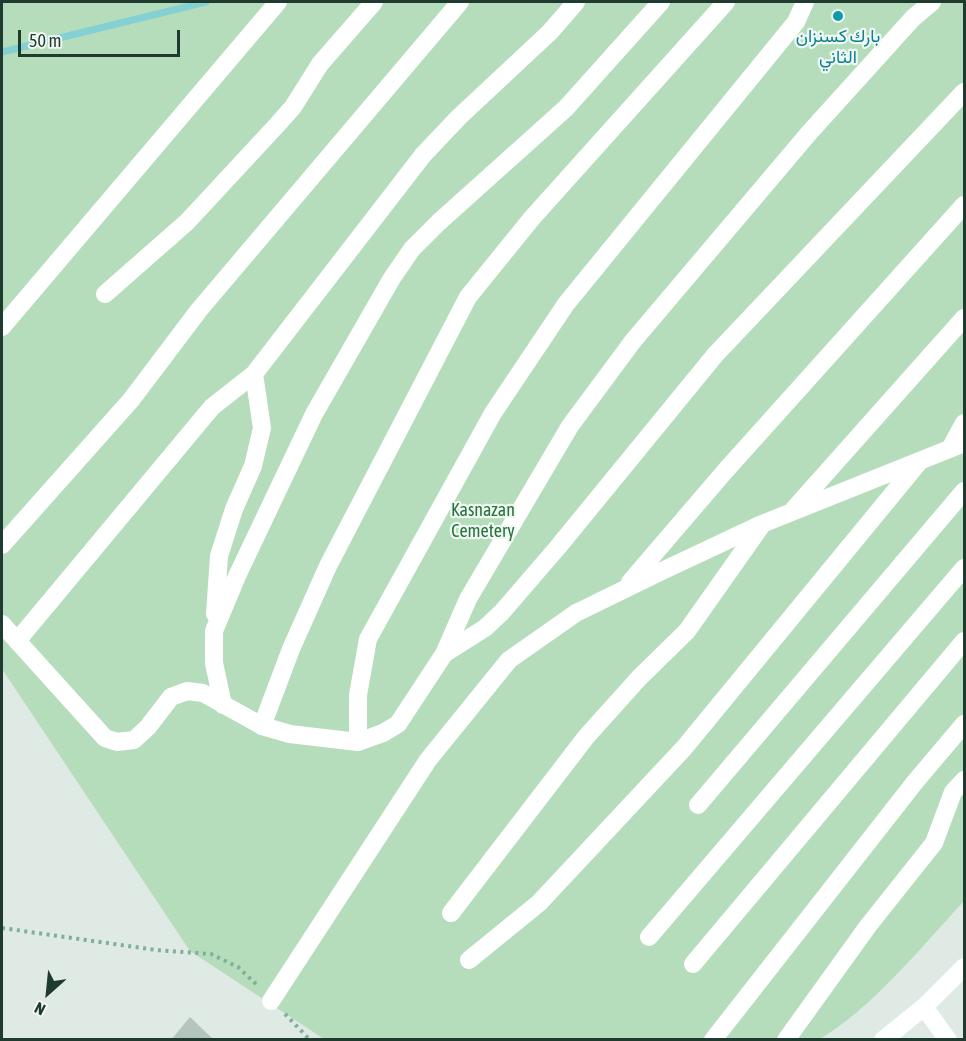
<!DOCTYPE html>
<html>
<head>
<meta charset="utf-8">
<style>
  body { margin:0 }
  #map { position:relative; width:966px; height:1041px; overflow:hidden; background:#deeae3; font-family:"Asap Condensed",sans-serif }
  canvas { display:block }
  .frame { position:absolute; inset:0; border:3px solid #1f3a2f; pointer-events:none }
  .north { position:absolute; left:18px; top:963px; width:60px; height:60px; -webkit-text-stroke:4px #eff7f2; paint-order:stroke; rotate:207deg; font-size:16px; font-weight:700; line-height:24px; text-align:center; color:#1f3a2f }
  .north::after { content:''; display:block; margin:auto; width:21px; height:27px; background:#1f3a2f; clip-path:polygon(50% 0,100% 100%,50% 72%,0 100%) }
  .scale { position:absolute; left:18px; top:30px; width:162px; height:27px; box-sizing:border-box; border:3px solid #1f3a2f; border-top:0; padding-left:8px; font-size:18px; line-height:21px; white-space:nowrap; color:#1f3a2f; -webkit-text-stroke:4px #eff7f2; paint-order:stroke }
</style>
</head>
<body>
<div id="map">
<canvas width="966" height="1041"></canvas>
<div class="frame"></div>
<div class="north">N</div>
<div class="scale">50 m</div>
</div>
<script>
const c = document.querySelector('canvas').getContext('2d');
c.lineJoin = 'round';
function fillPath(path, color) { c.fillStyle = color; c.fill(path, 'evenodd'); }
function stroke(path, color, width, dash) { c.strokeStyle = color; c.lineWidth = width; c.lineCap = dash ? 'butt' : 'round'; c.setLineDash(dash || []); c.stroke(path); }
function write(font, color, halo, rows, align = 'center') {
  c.font = font + ' "Asap Condensed",Vazirmatn,sans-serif'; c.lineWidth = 4.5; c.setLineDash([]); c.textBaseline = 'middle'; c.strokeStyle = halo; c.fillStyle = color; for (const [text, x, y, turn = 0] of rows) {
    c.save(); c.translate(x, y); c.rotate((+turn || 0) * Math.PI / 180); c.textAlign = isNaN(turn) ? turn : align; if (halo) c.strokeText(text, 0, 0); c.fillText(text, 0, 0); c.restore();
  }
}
const green = new Path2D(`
  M 2,2 L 964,2 L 964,901 C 923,945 871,1010 818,1040 L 324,1039 L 190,951 L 2,669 Z`);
const stream = new Path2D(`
  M 2,52 L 206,2`);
const building = new Path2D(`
  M 190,1017 L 214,1040 L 171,1040 Z`);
const path = new Path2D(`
  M 2,928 L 156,950 L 211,954 L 238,967 L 259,987
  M 285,1014 L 310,1040`);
const minor = new Path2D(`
  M 105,294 L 187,222 L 277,125 L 293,107 L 320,64 L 374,2
  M 2,327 L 278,2
  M 950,449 L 964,423
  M 794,509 L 964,318
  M 2,545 L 131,400 L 199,310 L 460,2
  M 630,582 L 726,470 L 964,205
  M 215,614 L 219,556 L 234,509 L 253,466 L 262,428 L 254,374
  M 2,624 L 105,738 L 117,742 L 134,740 L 148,727 L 171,697 L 187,691 L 203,693 L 262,726 L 290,734 L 358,742 L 383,733 L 398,724 L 444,654 L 468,599 L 570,426 L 633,341 L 809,133 L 913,18 L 932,2
  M 17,641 L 212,407 L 254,374 L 423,155 L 459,117 L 550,32 L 576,2
  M 444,654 L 485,628 L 502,612 L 558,547 L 715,355 L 964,92
  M 223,705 L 214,663 L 214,631 L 237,576 L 314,414 L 392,278 L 412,249 L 439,222 L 566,108 L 661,2
  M 262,726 L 291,649 L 328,566 L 468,297 L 532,218 L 726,2
  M 358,742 L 358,695 L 368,639 L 493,413 L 566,304 L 796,22 L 805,2
  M 698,805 L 964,491
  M 451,913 L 586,737 L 639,678 L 687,631 L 761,526
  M 649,937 L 964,568
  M 469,960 L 539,903 L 684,748 L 919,462
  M 693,964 L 964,641
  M 271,1001 L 428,760 L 509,660 L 576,613 L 662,571 L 762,524 L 964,443
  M 924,1007 L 948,1040
  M 713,1040 L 915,782 L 964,724
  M 786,1040 L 868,926 L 934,843 L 953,792 L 964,780
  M 883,1040 L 924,1007 L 964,967`);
const markers = [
  [838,16,6,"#0f9aa8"]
];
const cultureNames = [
  ["بارك كسنزان",838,36],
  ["الثاني",838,57]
];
const parkNames = [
  ["Kasnazan",483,510],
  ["Cemetery",483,531]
];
fillPath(green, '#b6ddbb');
stroke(stream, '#84d0d2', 7);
fillPath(building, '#b3c5bc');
stroke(path, '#7daf99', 4, [3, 4.5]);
stroke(minor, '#fff', 18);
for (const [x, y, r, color] of markers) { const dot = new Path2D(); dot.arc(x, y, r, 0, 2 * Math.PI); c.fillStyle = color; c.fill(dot); stroke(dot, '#eff7f2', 2); }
write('18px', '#0d838f', '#eff7f2', cultureNames);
write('18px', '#28723b', '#eff7f2', parkNames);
</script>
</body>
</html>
